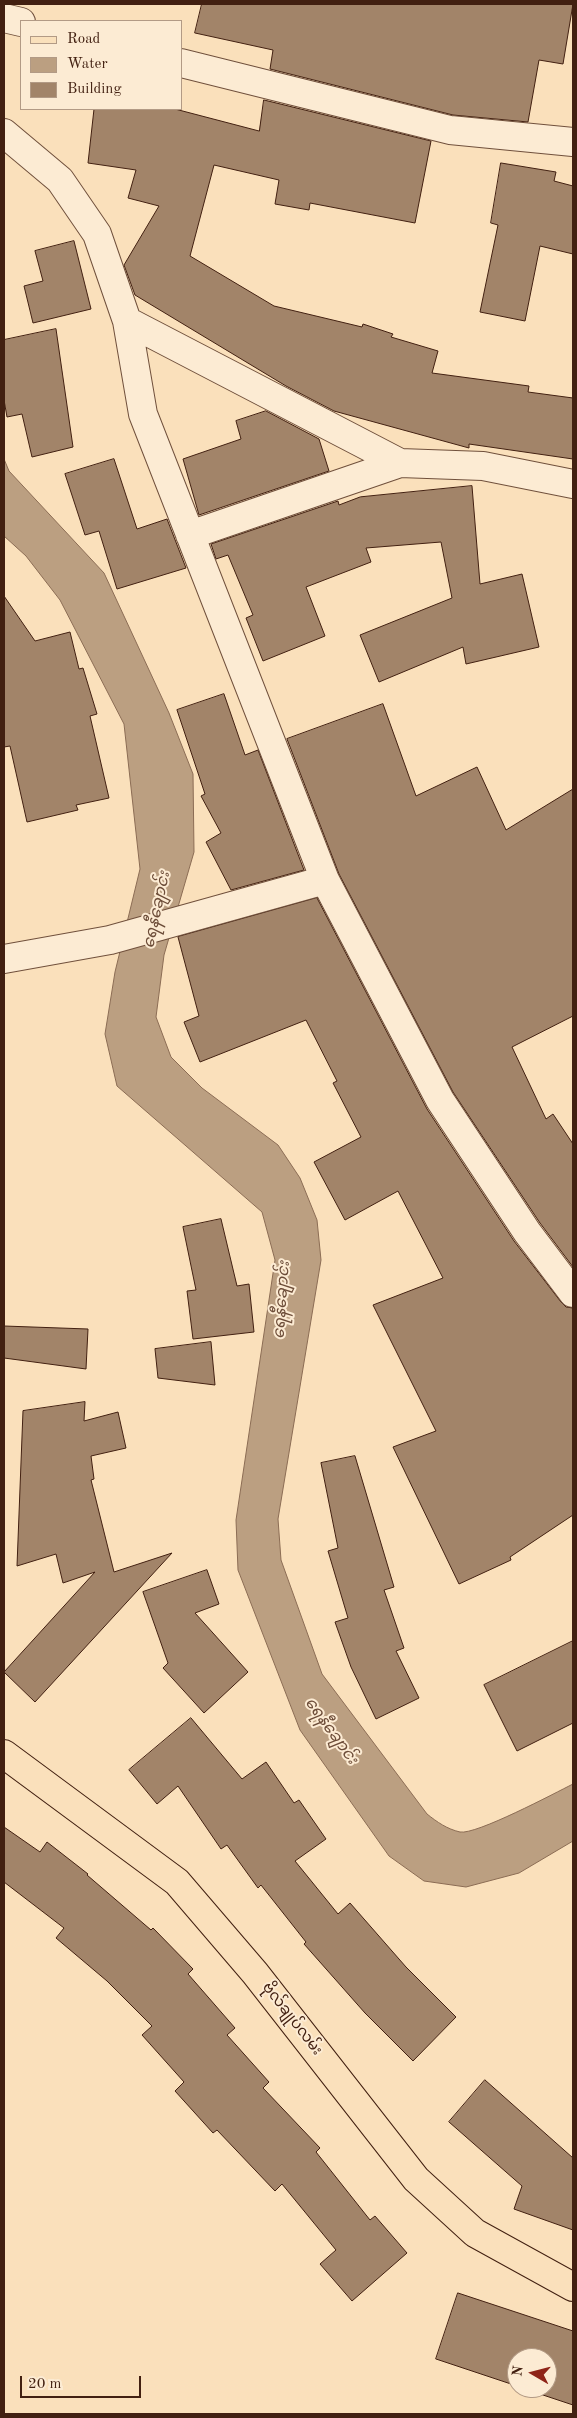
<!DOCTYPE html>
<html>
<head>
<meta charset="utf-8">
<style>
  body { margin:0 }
  #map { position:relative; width:577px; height:2418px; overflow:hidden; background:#fae0bb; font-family:"Old Standard TT",serif }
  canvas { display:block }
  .frame { position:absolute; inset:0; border:5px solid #422011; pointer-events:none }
  .legend { position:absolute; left:20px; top:20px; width:162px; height:90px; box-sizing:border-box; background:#fcebd3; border:1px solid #b29a85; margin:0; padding:6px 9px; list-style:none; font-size:15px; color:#422011 }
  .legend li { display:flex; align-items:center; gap:10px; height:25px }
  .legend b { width:25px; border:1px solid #b29a85 }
  .north { position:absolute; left:507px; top:2348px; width:50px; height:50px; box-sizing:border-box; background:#fcebd3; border:1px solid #b29a85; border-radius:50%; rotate:278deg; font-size:14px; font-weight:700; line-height:20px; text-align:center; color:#422011 }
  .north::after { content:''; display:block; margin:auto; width:18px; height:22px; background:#8f2418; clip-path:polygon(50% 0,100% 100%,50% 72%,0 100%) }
  .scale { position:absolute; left:20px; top:2376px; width:121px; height:22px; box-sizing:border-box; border:2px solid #422011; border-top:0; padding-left:6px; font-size:15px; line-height:18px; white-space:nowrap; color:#422011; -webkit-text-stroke:4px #fcebd3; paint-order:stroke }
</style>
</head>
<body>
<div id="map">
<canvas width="577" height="2418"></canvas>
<div class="frame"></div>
<ul class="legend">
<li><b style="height:6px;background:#fae0bb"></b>Road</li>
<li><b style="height:14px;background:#bb9f81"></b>Water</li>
<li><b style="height:14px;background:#a28469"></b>Building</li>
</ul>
<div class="north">N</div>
<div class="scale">20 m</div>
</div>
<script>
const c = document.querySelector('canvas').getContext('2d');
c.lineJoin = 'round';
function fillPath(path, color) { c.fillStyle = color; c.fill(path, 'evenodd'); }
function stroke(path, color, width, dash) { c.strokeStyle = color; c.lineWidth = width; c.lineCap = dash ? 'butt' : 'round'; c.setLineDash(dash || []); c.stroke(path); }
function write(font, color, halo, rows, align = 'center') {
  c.font = font + ' "Old Standard TT","Noto Sans Myanmar",serif'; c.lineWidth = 4; c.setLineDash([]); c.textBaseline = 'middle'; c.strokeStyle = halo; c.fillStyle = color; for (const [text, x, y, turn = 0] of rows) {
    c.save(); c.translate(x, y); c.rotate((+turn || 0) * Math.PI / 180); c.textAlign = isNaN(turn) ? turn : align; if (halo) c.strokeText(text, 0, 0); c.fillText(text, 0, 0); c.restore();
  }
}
const water = new Path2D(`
  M 4,459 L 9,471 L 104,573 L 169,713 L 193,774 L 194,852 L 164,955 L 156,1017 L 171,1057 L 202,1088 L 278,1145 L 300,1178 L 317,1220 L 321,1260 L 278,1519 L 281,1560 L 322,1674 L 427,1814 C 437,1822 447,1829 460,1832 C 476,1835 555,1793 573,1784 L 573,1841 L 519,1873 L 466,1887 L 424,1881 L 389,1856 L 300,1730 L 238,1570 L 236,1520 L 275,1260 L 262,1212 L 117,1086 L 105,1034 L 115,972 L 140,869 L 124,724 L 60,600 L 26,556 L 4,536 Z`);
const building = new Path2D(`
  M 202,4 L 573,4 L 563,64 L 539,60 L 528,122 L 453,115 L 270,69 L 273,50 L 195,33 Z
  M 264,100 L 431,141 L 415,223 L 310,203 L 309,210 L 275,204 L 279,180 L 214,165 L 190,256 L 274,306 L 362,327 L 363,324 L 393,334 L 391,337 L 438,351 L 432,373 L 529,386 L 528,392 L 573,398 L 573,459 L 469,444 L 469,448 L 334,411 L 286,386 L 135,295 L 124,265 L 159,206 L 128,198 L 136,170 L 88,163 L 94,109 L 175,109 L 259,131 Z
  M 501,163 L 556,172 L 554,181 L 573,186 L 573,254 L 540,246 L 525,321 L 480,312 L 498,225 L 491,223 Z
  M 74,241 L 91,309 L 33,323 L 24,286 L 43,281 L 35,251 Z
  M 56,329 L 73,447 L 32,457 L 22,414 L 7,417 L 4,400 L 4,340 Z
  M 266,411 L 319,439 L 329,471 L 199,515 L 183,459 L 241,439 L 236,421 Z
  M 114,459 L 137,529 L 167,519 L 186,568 L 117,589 L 99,531 L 85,535 L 65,474 Z
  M 472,486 L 480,584 L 522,574 L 539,647 L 466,664 L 463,647 L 379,682 L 360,635 L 452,598 L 441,542 L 366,548 L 371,562 L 306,587 L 325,636 L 263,661 L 246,618 L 253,615 L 228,555 L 216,559 L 211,544 L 338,501 L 339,505 L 360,497 Z
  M 4,596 L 35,641 L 70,632 L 79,669 L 83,668 L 97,714 L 90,716 L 109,798 L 76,805 L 78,810 L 27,822 L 10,746 L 4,747 Z
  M 224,694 L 245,755 L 258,750 L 304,870 L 231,890 L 206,842 L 221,833 L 201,796 L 205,794 L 177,710 Z
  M 383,704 L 416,796 L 477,767 L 506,830 L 573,789 L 573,1016 L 512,1047 L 546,1119 L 553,1114 L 573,1144 L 573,1267 L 540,1223 L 453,1092 L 339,874 L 287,739 Z
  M 317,898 L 427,1109 L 514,1241 L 561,1302 L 566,1307 L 573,1308 L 573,1515 L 510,1557 L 511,1560 L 459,1584 L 393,1447 L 436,1431 L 373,1305 L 443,1278 L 398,1191 L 345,1220 L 314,1162 L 361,1137 L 333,1083 L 337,1081 L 306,1020 L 200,1062 L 184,1022 L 199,1016 L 178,937 Z
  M 221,1219 L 237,1286 L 249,1284 L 254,1332 L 193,1339 L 187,1291 L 196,1290 L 183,1227 Z
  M 4,1326 L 88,1329 L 86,1369 L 4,1358 Z
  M 211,1342 L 215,1385 L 158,1378 L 155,1349 Z
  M 85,1402 L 84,1421 L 118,1412 L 126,1448 L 91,1456 L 94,1479 L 91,1480 L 114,1572 L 172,1553 L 35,1702 L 4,1672 L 95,1572 L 63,1583 L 56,1554 L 17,1566 L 23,1411 Z
  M 355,1456 L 394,1587 L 384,1590 L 404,1648 L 396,1651 L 419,1698 L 376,1719 L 351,1667 L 335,1622 L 348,1618 L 328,1551 L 338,1548 L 321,1463 Z
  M 207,1570 L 219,1604 L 195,1613 L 248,1672 L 204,1713 L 163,1668 L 168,1663 L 143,1592 Z
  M 573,1641 L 573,1723 L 517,1751 L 484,1685 Z
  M 191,1718 L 242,1779 L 266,1762 L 294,1803 L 299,1800 L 326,1839 L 295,1861 L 338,1914 L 350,1903 L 406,1967 L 456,2017 L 413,2061 L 365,2013 L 304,1944 L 306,1942 L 261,1885 L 258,1888 L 227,1845 L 221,1849 L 178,1786 L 157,1804 L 129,1770 Z
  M 4,1827 L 40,1852 L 47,1842 L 88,1874 L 87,1875 L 151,1930 L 153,1928 L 193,1969 L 188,1974 L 235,2028 L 227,2035 L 269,2082 L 263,2088 L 320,2148 L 316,2152 L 370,2220 L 375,2216 L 407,2253 L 352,2301 L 320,2264 L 336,2250 L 282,2184 L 275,2191 L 217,2130 L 213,2133 L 175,2091 L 184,2082 L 142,2035 L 152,2026 L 107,1981 L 56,1938 L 64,1928 L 4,1882 Z
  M 485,2080 L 573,2158 L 573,2230 L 514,2209 L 522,2186 L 449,2122 Z
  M 458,2293 L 573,2331 L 573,2405 L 522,2388 L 547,2388 L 547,2358 L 517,2358 L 517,2386 L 436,2359 Z`);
const street = new Path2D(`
  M 4,18 L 21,22
  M 181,63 L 450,130 L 573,142
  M 4,133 L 60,180 L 97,234 L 127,321 L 143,414 L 325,880 L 440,1100 L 527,1232 L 573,1293
  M 127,321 L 400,463
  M 190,535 L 400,463 L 483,466 L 573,484
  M 4,959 L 110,940 L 325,880`);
const primary = new Path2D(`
  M 4,1754 L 177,1882 L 255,1973 L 416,2179 L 475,2233 L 573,2287`);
const streetNames = [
  ["ဗိုလ်‌ချုပ်‌လမ်း",292,2019,52]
];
const waterNames = [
  ["ရေနီချောင်း",157,910,-78],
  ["ရေနီချောင်း",282,1300,-86],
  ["ရေနီချောင်း",331,1731,54]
];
fillPath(water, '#bb9f81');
stroke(water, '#8b6c54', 1);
fillPath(building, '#a28469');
stroke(building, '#422011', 1);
stroke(street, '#70503c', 30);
stroke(primary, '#422011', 30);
stroke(street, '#fcebd3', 28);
stroke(primary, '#fae0bb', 28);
write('15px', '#422011', '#fcebd3', streetNames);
write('italic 16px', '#6c4c38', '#fcebd3', waterNames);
</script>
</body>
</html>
